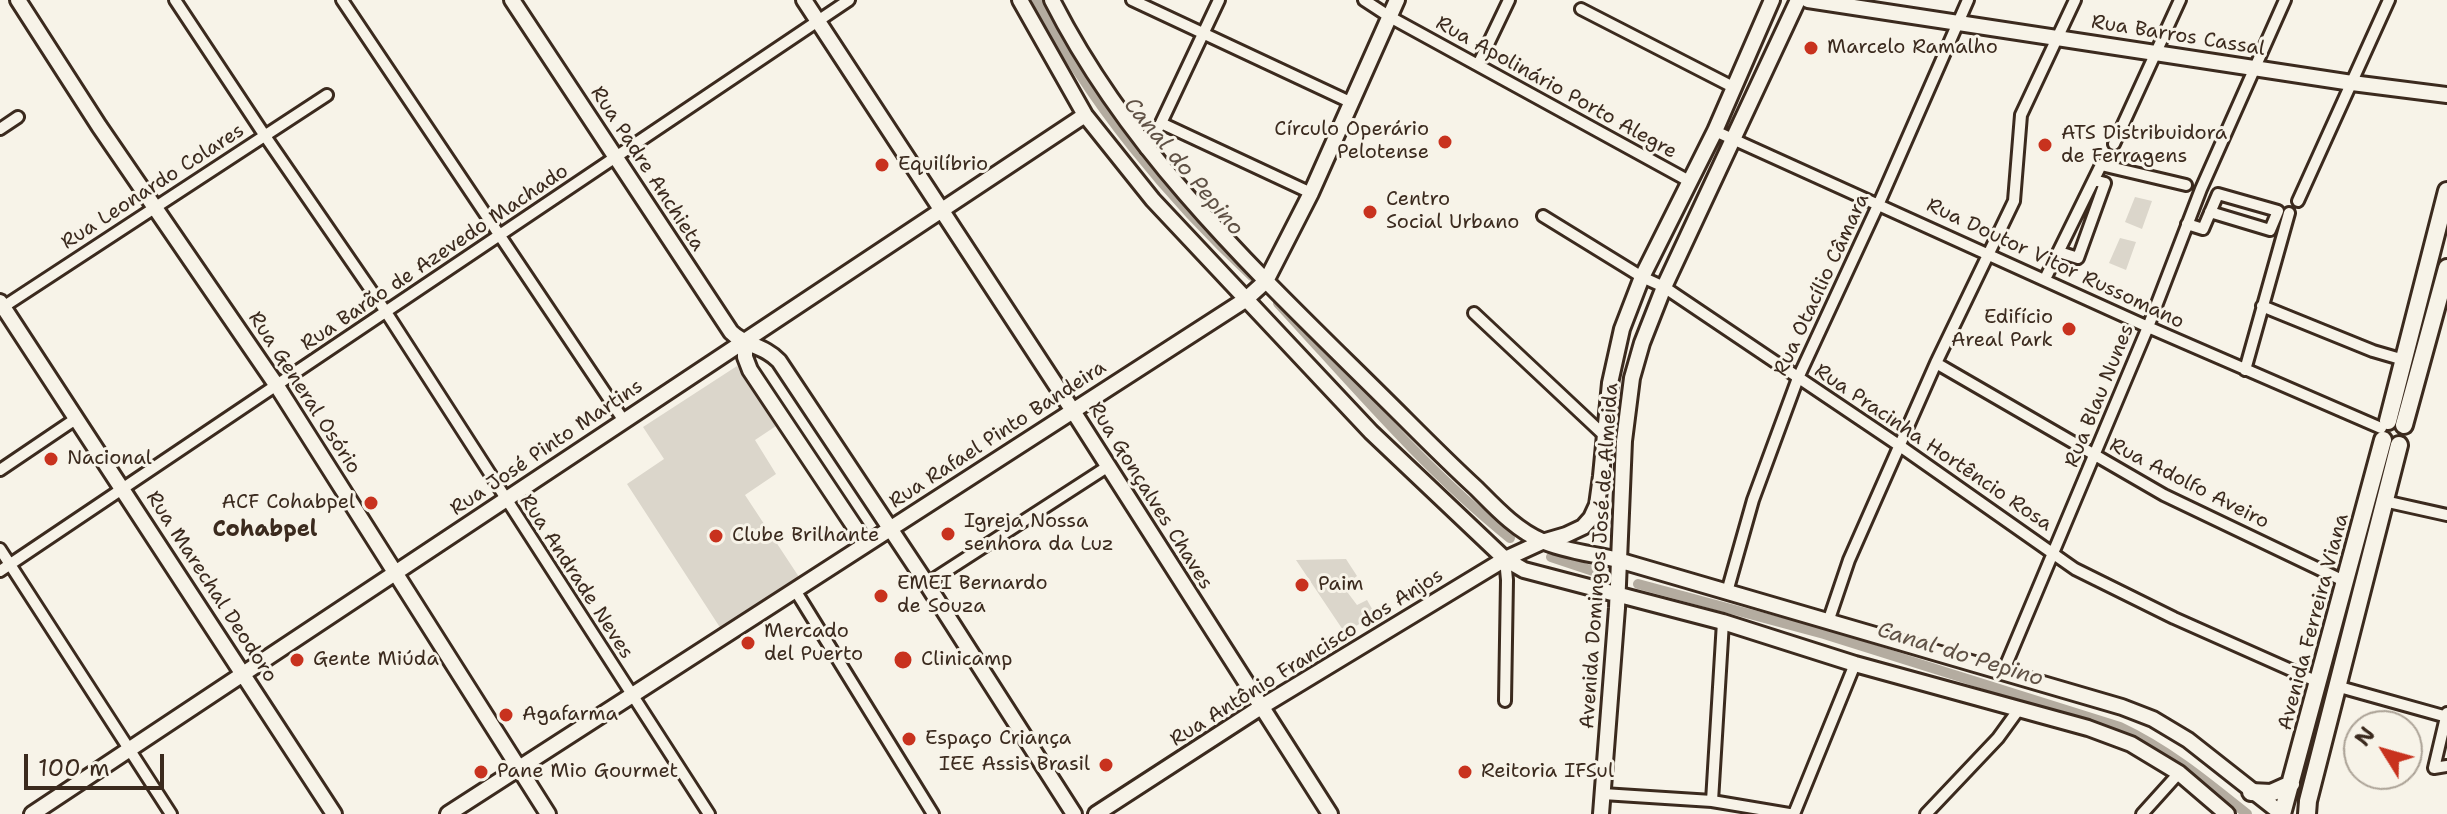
<!DOCTYPE html>
<html>
<head>
<meta charset="utf-8">
<style>
  body { margin:0 }
  #map { position:relative; width:2447px; height:814px; overflow:hidden; background:#f7f3e8; font-family:"Shantell Sans",sans-serif }
  canvas { display:block }
  .north { position:absolute; left:2343px; top:710px; width:80px; height:80px; box-sizing:border-box; background:#f7f3e8; border:2px solid #aca397; border-radius:50%; rotate:307deg; font-size:22px; font-weight:700; line-height:32px; text-align:center; color:#3b2a1e }
  .north::after { content:''; display:block; margin:auto; width:28px; height:36px; background:#c8321e; clip-path:polygon(50% 0,100% 100%,50% 72%,0 100%) }
  .scale { position:absolute; left:24px; top:754px; width:140px; height:36px; box-sizing:border-box; border:4px solid #3b2a1e; border-top:0; padding-left:10px; font-size:24px; line-height:28px; white-space:nowrap; color:#3b2a1e; -webkit-text-stroke:6px #f7f3e8; paint-order:stroke }
</style>
</head>
<body>
<div id="map">
<canvas width="2447" height="814"></canvas>
<div class="north">N</div>
<div class="scale">100 m</div>
</div>
<script>
const c = document.querySelector('canvas').getContext('2d');
c.lineJoin = 'round';
function fillPath(path, color) { c.fillStyle = color; c.fill(path, 'evenodd'); }
function stroke(path, color, width, dash) { c.strokeStyle = color; c.lineWidth = width; c.lineCap = dash ? 'butt' : 'round'; c.setLineDash(dash || []); c.stroke(path); }
function write(font, color, halo, rows, align = 'center') {
  c.font = font + ' "Shantell Sans",sans-serif'; c.lineWidth = 6; c.setLineDash([]); c.textBaseline = 'middle'; c.strokeStyle = halo; c.fillStyle = color; for (const [text, x, y, turn = 0] of rows) {
    c.save(); c.translate(x, y); c.rotate((+turn || 0) * Math.PI / 180); c.textAlign = isNaN(turn) ? turn : align; if (halo) c.strokeText(text, 0, 0); c.fillText(text, 0, 0); c.restore();
  }
}
const green = new Path2D(`
  M 2135,197 L 2152,201 L 2142,229 L 2125,222 Z
  M 2120,238 L 2136,242 L 2126,270 L 2109,263 Z
  M 737,366 L 776,426 L 755,440 L 776,474 L 745,495 L 799,577 L 721,629 L 627,484 L 664,459 L 643,427 Z
  M 1346,559 L 1357,576 L 1353,579 L 1357,586 L 1348,593 L 1357,605 L 1367,600 L 1375,614 L 1345,633 L 1296,560 Z`);
const canal = new Path2D(`
  M 1037,0 C 1087,100 1170,200 1252,276
  M 1278,303 C 1352,383 1424,469 1510,538
  M 1551,557 L 1599,573
  M 1638,584 L 1824,634 L 2120,727 C 2167,749 2206,781 2247,814`);
const street = new Path2D(`
  M 175,0 L 265,136 L 386,312 L 709,814
  M 342,0 L 624,421
  M 1132,0 L 1350,102
  M 1364,0 L 1390,17 L 1689,181
  M 1581,9 L 1733,87
  M 1478,65 L 1509,0
  M 1161,123 L 1311,193
  M 0,129 L 18,117
  M 1715,131 L 2148,327 L 2381,428
  M 2114,144 L 2180,0
  M 1146,149 L 1161,123 L 1219,0
  M 2298,201 L 2389,0
  M 1543,216 L 1642,277 L 1664,287 L 1900,446 L 2075,569 L 2174,618 L 2318,682
  M 2187,224 L 2203,229 L 2218,194 L 2278,211 L 2270,230 L 2210,212
  M 2059,252 L 2078,258 L 2105,183 L 2094,180
  M 2045,279 L 2101,165 L 2186,185
  M 2262,306 L 2373,351 L 2404,360
  M 0,309 L 327,95
  M 1474,313 L 1605,436
  M 1936,363 L 2164,495 L 2346,582
  M 2245,370 L 2289,213
  M 0,470 L 77,418
  M 2384,501 L 2447,515
  M 0,549 L 171,814
  M 1505,559 L 1507,580 L 1505,701
  M 0,571 L 849,0
  M 926,584 L 1107,467
  M 795,590 L 933,814
  M 1727,592 L 1753,500 L 1798,378 L 1879,203 L 1968,0
  M 1828,622 L 1849,560 L 1936,363 L 2014,201 L 2021,115 L 2075,0
  M 2003,672 L 2148,327 L 2201,189 L 2285,0
  M 2336,686 L 2447,717
  M 2447,713 L 2434,768 L 2447,766
  M 1603,794 L 1712,801 L 1789,814
  M 1712,801 L 1723,622
  M 1794,814 L 1855,664
  M 1926,814 L 1998,738 L 2019,709
  M 2142,814 L 2179,773`);
const secondary = new Path2D(`
  M 18,0 L 99,126 L 277,386 L 548,814
  M 512,0 L 731,332 C 745,346 764,345 779,361 L 923,578 L 1074,814
  M 804,0 L 1073,411 L 1330,814
  M 1020,0 L 1085,115 L 1153,200 L 1371,432 L 1505,559 L 1524,570 L 1723,622 L 1855,664 L 2088,728 L 2131,744 L 2179,773 L 2227,814
  M 1052,0 C 1136,166 1277,291 1406,420 C 1429,443 1452,466 1476,488 C 1495,507 1516,530 1542,541 C 1564,551 1594,554 1618,560 L 2122,707 L 2153,719 L 2188,740 L 2282,814
  M 1808,0 L 2352,83 L 2447,95
  M 0,302 L 334,814
  M 745,343 L 745,357 L 750,370 L 866,544
  M 32,814 L 1085,115
  M 448,814 L 1245,300 L 1266,281 L 1311,193 L 1397,0
  M 1096,814 L 1261,707 L 1505,559 L 1542,542 L 1566,535 L 1583,527 L 1591,518 L 1597,505 L 1601,476 L 1610,383 L 1622,329 L 1642,277 L 1715,131 L 1772,0
  M 1601,814 L 1617,608 L 1624,441 L 1632,378 L 1642,343 L 1664,287 L 1798,0`);
const primary = new Path2D(`
  M 2388,421 L 2447,191
  M 2404,425 L 2447,268
  M 2251,792 L 2271,793 L 2291,784
  M 2282,814 L 2383,440
  M 2307,814 L 2308,801 L 2399,445`);
const markers = [
  [1811,48,8,"#c8321e"],
  [1445,142,8,"#c8321e"],
  [2045,145,8,"#c8321e"],
  [882,165,8,"#c8321e"],
  [1370,212,8,"#c8321e"],
  [2069,329,8,"#c8321e"],
  [51,459,8,"#c8321e"],
  [371,503,8,"#c8321e"],
  [948,534,8,"#c8321e"],
  [716,536,8,"#c8321e"],
  [1302,585,8,"#c8321e"],
  [881,596,8,"#c8321e"],
  [748,643,8,"#c8321e"],
  [297,660,8,"#c8321e"],
  [903,660,10,"#c8321e"],
  [506,715,8,"#c8321e"],
  [909,739,8,"#c8321e"],
  [1106,765,8,"#c8321e"],
  [481,772,8,"#c8321e"],
  [1465,772,8,"#c8321e"]
];
const streetNames = [
  ["Rua Barros Cassal",2178,36,9],
  ["Rua Apolinário Porto Alegre",1556,88,29],
  ["Rua Padre Anchieta",647,169,57],
  ["Rua Leonardo Colares",153,187,-33],
  ["Rua Barão de Azevedo Machado",435,258,-34],
  ["Rua Doutor Vitor Russomano",2055,264,25],
  ["Rua Otacílio Câmara",1822,285,-65],
  ["Rua General Osório",304,393,57],
  ["Rua Blau Nunes",2100,396,-68],
  ["Rua Rafael Pinto Bandeira",998,435,-33],
  ["Rua José Pinto Martins",547,448,-34],
  ["Rua Pracinha Hortêncio Rosa",1933,448,34],
  ["Rua Adolfo Aveiro",2189,484,27],
  ["Rua Gonçalves Chaves",1150,496,58],
  ["Avenida Domingos José de Almeida",1600,556,-86],
  ["Rua Andrade Neves",576,577,57],
  ["Rua Marechal Deodoro",211,587,57],
  ["Avenida Ferreira Viana",2314,622,-75],
  ["Rua Antônio Francisco dos Anjos",1307,658,-32]
];
const poiNames = [
  ["Marcelo Ramalho",1827,48],
  ["Círculo Operário",1429,130,"right"],
  ["Pelotense",1429,153,"right"],
  ["ATS Distribuidora",2061,134],
  ["de Ferragens",2061,157],
  ["Equilíbrio",898,165],
  ["Centro",1386,200],
  ["Social Urbano",1386,223],
  ["Edifício",2053,318,"right"],
  ["Areal Park",2053,341,"right"],
  ["Nacional",67,459],
  ["ACF Cohabpel",355,503,"right"],
  ["Igreja Nossa",964,522],
  ["senhora da Luz",964,545],
  ["Clube Brilhante",732,536],
  ["EMEI Bernardo",897,584],
  ["de Souza",897,607],
  ["Paim",1318,585],
  ["Mercado",764,632],
  ["del Puerto",764,655],
  ["Gente Miúda",313,660],
  ["Clinicamp",921,660],
  ["Agafarma",522,715],
  ["Espaço Criança",925,739],
  ["IEE Assis Brasil",1090,765,"right"],
  ["Pane Mio Gourmet",497,772],
  ["Reitoria IFSul",1481,772]
];
const waterNames = [
  ["Canal do Pepino",1183,167,50],
  ["Canal do Pepino",1960,655,17]
];
const neighbourhoodNames = [
  ["Cohabpel",265,530]
];
fillPath(green, '#dbd6cb');
stroke(canal, '#b4aca0', 10);
stroke(street, '#3b2a1e', 16);
stroke(secondary, '#3b2a1e', 20);
stroke(primary, '#3b2a1e', 22);
stroke(street, '#f7f3e8', 10);
stroke(secondary, '#f7f3e8', 14);
stroke(primary, '#f7f3e8', 16);
for (const [x, y, r, color] of markers) { const dot = new Path2D(); dot.arc(x, y, r, 0, 2 * Math.PI); c.fillStyle = color; c.fill(dot); stroke(dot, '#f7f3e8', 3); }
write('20px', '#3b2a1e', '#f7f3e8', streetNames);
write('20px', '#3b2a1e', '#f7f3e8', poiNames, 'left');
write('italic 22px', '#5f5145', '#f7f3e8', waterNames);
write('bold 22px', '#3b2a1e', '#f7f3e8', neighbourhoodNames);
</script>
</body>
</html>
